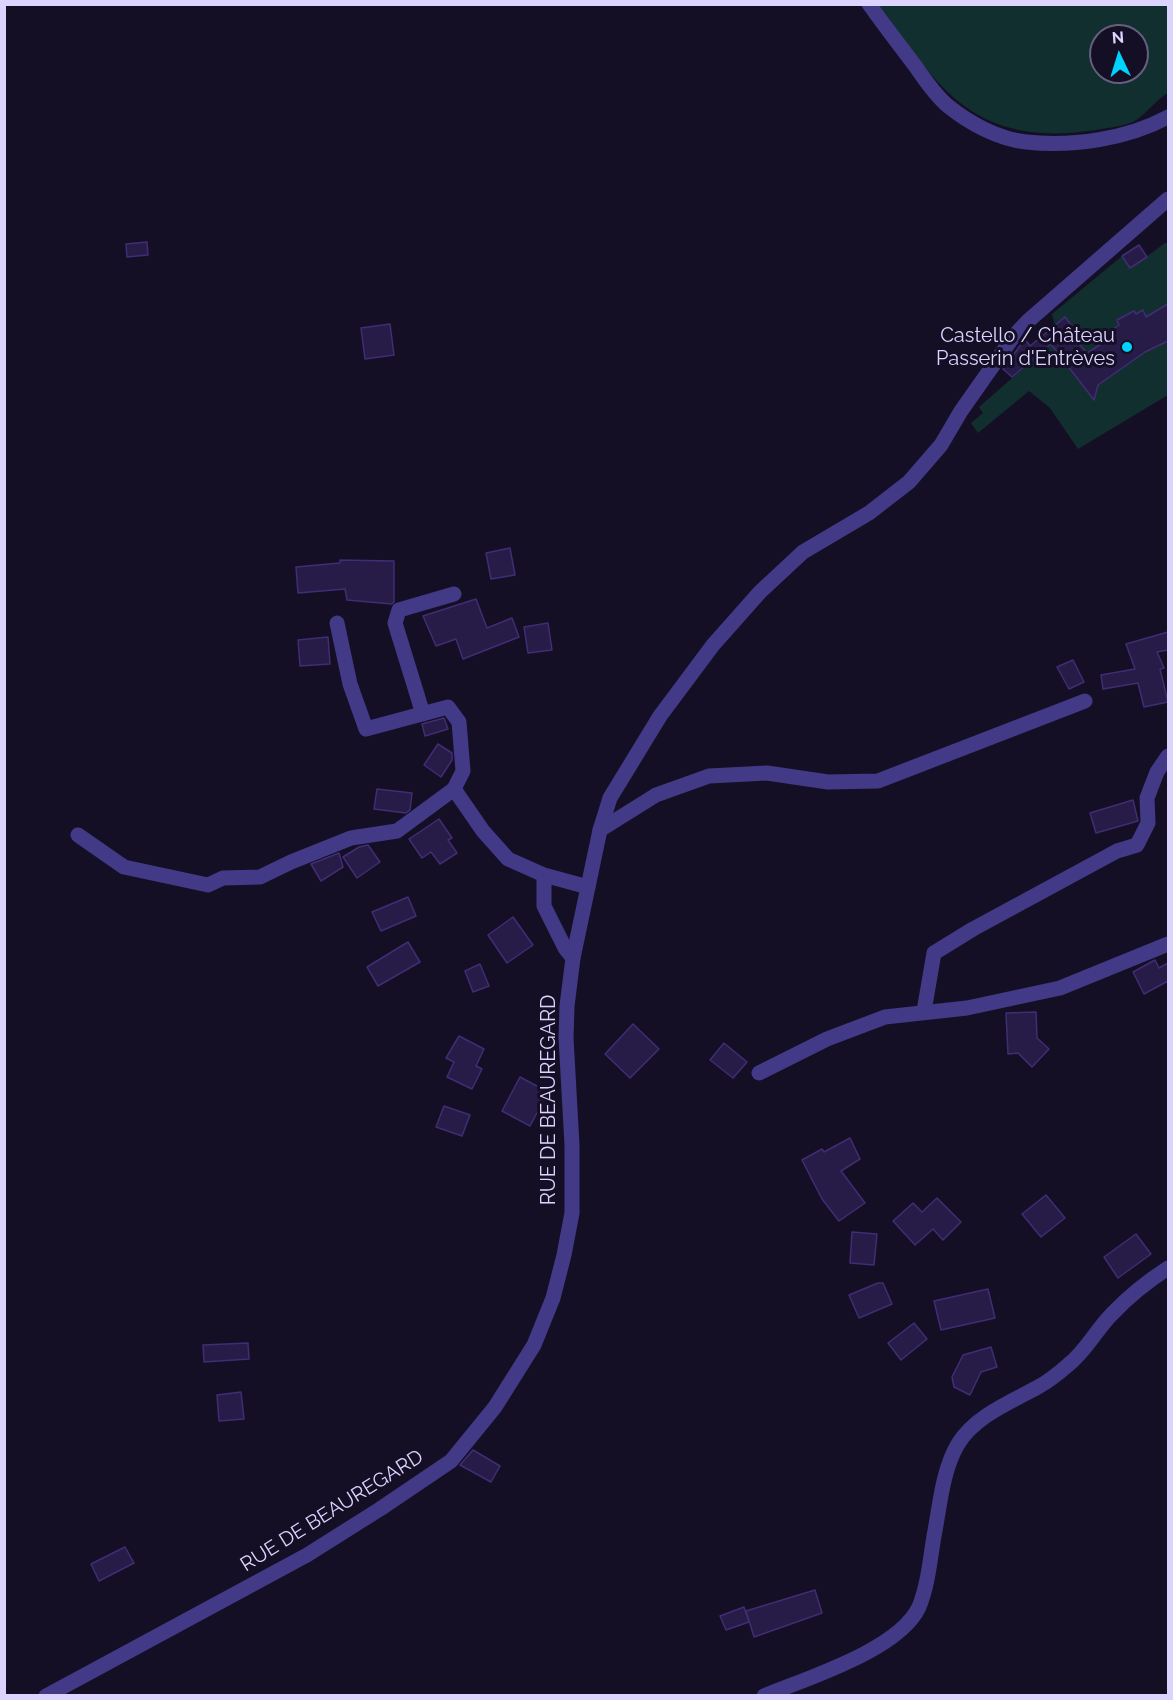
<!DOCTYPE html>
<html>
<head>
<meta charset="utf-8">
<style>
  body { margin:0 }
  #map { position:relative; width:1173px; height:1700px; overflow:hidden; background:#150f26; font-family:Raleway,sans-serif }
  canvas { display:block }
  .frame { position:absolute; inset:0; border:6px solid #dcd4ff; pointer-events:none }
  .north { position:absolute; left:1089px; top:24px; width:60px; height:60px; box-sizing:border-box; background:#150f26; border:2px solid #655e7d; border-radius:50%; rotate:356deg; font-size:16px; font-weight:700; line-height:24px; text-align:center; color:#dcd4ff }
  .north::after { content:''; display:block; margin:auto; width:21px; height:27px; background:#00d2ff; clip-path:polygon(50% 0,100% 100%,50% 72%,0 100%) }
</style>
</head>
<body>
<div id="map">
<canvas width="1173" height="1700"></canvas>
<div class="frame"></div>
<div class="north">N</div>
</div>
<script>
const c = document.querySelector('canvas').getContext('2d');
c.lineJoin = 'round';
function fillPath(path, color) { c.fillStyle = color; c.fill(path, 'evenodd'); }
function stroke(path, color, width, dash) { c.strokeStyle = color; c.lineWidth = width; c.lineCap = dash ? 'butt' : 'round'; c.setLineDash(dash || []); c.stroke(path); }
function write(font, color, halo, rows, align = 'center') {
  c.font = font + ' Raleway,sans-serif'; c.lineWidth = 6; c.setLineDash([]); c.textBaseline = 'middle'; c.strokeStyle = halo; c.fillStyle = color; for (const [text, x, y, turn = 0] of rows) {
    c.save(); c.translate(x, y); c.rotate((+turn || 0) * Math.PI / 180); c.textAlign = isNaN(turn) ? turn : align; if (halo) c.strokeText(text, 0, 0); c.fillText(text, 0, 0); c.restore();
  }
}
const green = new Path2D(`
  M 879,5 L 1168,5 L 1168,93 C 1155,100 1146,115 1133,122 C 1122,127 1083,132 1069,133 C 966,139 933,79 879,5 ZM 1101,36 L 1137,36 L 1137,72 L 1101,72 Z
  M 1165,243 L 1168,243 L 1168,304 L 1146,317 L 1143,311 L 1136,314 L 1134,311 L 1113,329 L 1116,335 L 1090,352 L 1084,350 L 1068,330 L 1062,334 L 1055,326 L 1052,314 L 1122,256 L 1131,268 Z
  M 1168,341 L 1168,395 L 1078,449 L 1050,408 L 1029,391 L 978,433 L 971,423 L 983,413 L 979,407 L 1051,344 L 1088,393 L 1091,395 L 1095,386 L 1145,352 Z`);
const building = new Path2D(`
  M 147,242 L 148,255 L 127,257 L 126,244 Z
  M 1139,245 L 1147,257 L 1130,268 L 1122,256 Z
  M 1168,304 L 1168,341 L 1145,352 L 1098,385 L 1094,400 L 1051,344 L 1012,377 L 1003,369 L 1025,339 L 1030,346 L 1065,317 L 1072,326 L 1067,330 L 1087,353 L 1116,335 L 1113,329 L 1119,325 L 1117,320 L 1134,311 L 1136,314 L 1143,310 L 1146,317 Z
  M 390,324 L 394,355 L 365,359 L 361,328 Z
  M 510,548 L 515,575 L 491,579 L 486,553 Z
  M 340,560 L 394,561 L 394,602 L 392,604 L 347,600 L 345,589 L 298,593 L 296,567 L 340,563 Z
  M 476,599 L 487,628 L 512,618 L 519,637 L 463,659 L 456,639 L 436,646 L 423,616 Z
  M 548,623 L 552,650 L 528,653 L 524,627 Z
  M 1168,632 L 1168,650 L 1157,652 L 1164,668 L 1160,669 L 1168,702 L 1144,707 L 1138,683 L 1103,689 L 1101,675 L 1135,669 L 1126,644 Z
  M 328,637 L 330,664 L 300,666 L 298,640 Z
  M 1073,660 L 1084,682 L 1069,689 L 1057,667 Z
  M 444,718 L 448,729 L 425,736 L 422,724 Z
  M 438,744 L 452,753 L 452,760 L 441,777 L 424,765 Z
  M 377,789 L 412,793 L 410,810 L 406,813 L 374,809 Z
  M 1133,800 L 1138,821 L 1096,833 L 1090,813 Z
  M 439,819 L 452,838 L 448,840 L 457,853 L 440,864 L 431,852 L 422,858 L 409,839 Z
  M 368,845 L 380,862 L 357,878 L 343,857 L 359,847 Z
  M 339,853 L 343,867 L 321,881 L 311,864 Z
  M 408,897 L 416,916 L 381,931 L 372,912 Z
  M 513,917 L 533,945 L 507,963 L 488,935 Z
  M 408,942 L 420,962 L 378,986 L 367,967 Z
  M 1155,960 L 1159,968 L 1168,963 L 1168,981 L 1144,994 L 1133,972 Z
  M 480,964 L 489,986 L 473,992 L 465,971 Z
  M 1036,1012 L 1037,1038 L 1049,1049 L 1032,1067 L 1018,1053 L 1008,1054 L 1006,1013 Z
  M 633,1024 L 659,1049 L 630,1078 L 605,1054 Z
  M 459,1036 L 484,1049 L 476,1066 L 482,1069 L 472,1089 L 447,1077 L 454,1062 L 446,1058 Z
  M 724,1043 L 747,1062 L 733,1078 L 710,1060 Z
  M 520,1077 L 548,1092 L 530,1126 L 502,1111 Z
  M 444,1106 L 470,1115 L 462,1136 L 436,1127 Z
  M 850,1138 L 860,1159 L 841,1171 L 865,1203 L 839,1221 L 822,1199 L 802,1160 L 822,1149 L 824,1152 Z
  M 1046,1195 L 1065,1218 L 1041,1237 L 1022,1214 Z
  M 937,1198 L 961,1222 L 943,1240 L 933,1229 L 915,1245 L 893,1221 L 913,1203 L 922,1212 Z
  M 852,1232 L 877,1234 L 874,1265 L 850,1263 Z
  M 1136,1234 L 1151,1254 L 1118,1278 L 1104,1257 Z
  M 878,1283 L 883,1283 L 892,1304 L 859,1318 L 849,1295 Z
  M 988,1289 L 995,1318 L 941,1330 L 934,1301 Z
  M 914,1323 L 927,1339 L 901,1360 L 888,1343 Z
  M 248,1343 L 249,1359 L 204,1362 L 203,1345 Z
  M 991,1347 L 997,1367 L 981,1372 L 970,1395 L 954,1387 L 952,1377 L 963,1355 Z
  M 241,1392 L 244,1419 L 219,1421 L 217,1395 Z
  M 473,1450 L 500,1466 L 491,1482 L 460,1465 Z
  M 125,1547 L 134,1563 L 99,1581 L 91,1564 Z
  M 815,1590 L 822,1613 L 754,1637 L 746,1611 Z
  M 744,1607 L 749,1622 L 726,1630 L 720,1616 Z`);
const minor = new Path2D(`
  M 337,623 L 350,684 L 366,729 L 448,707 L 459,722 L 463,771 L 454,789 L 483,831 L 508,859 L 544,875 L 544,906 L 565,948 L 573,958
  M 423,714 L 395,623 L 399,610 L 454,594
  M 600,830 L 656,795 L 709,776 L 767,773 L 828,782 L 878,781 L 1085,701
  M 78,835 L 124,867 L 208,885 L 223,878 L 260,877 L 291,862 L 351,838 L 397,831 L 454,789
  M 544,875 L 588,887
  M 924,1011 L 934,953 L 973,929 L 1117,851 L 1137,845 L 1148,823 L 1147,798 L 1157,772 L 1168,756
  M 759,1073 L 827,1039 L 885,1017 L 967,1008 L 1060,988 L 1168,944
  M 764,1696 C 807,1678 899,1650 919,1607 C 928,1585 930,1560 934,1536 C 940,1506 942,1471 958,1444 C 975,1416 1011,1402 1038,1387 C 1049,1381 1059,1373 1068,1365 C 1086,1351 1096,1330 1112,1314 C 1129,1296 1148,1281 1168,1268`);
const tertiary = new Path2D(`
  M 869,4 C 884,25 900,46 916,67 C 925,80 935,95 948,106 C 969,123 998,139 1026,142 C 1073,147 1127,139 1168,117
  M 46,1696 L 307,1555 L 380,1509 L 451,1461 L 495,1407 L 534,1345 L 553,1298 L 564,1255 L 572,1213 L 572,1145 L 566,1038 L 567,1006 L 573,958 L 600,830 L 610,798 L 660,716 L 713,645 L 760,592 L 803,552 L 869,513 L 909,482 L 941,445 L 961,411 L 1013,337 L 1028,321 L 1168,199`);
const markers = [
  [1127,347,6,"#00d2ff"]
];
const poiNames = [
  ["Castello / Château",1115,336],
  ["Passerin d'Entrèves",1115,359]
];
const streetNames = [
  ["RUE DE BEAUREGARD",549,1100,-90],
  ["RUE DE BEAUREGARD",332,1511,-32]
];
fillPath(green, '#122f30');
fillPath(building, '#271b48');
stroke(building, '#402d74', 1.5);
stroke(minor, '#423a86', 15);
stroke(tertiary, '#423a86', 15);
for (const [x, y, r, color] of markers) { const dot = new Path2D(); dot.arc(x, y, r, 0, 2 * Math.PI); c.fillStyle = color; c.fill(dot); stroke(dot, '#150f26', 2); }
write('20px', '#dcd4ff', '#150f26', poiNames, 'right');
write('20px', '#dcd4ff', '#150f26', streetNames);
</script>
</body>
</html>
